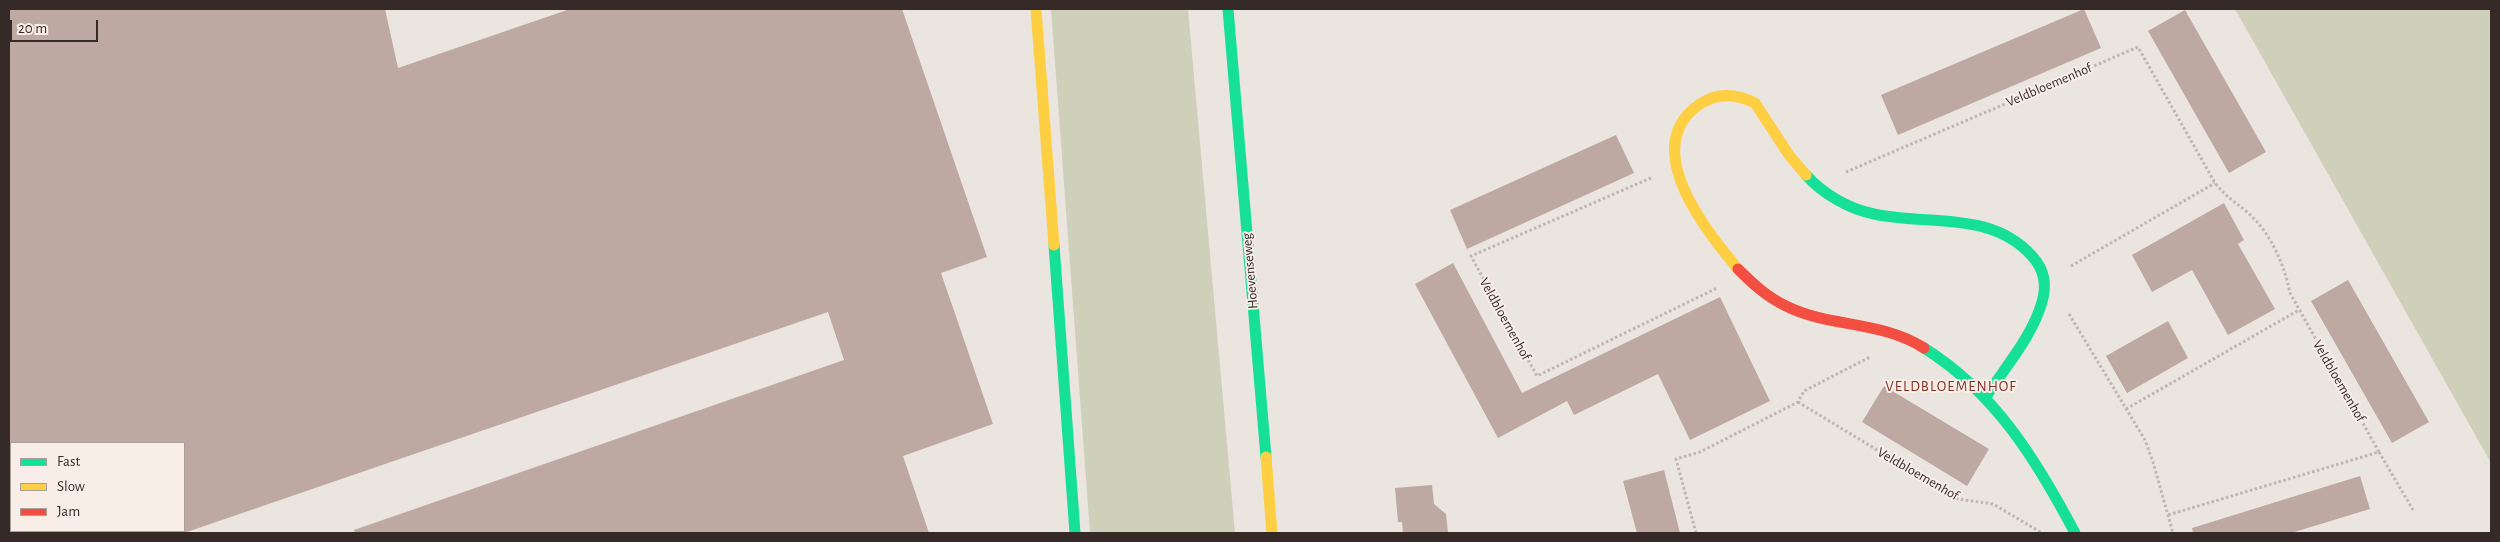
<!DOCTYPE html>
<html>
<head>
<meta charset="utf-8">
<style>
  body { margin:0 }
  #map { position:relative; width:2500px; height:542px; overflow:hidden; background:#ebe5e0; font-family:"Alegreya Sans",sans-serif }
  canvas { display:block }
  .frame { position:absolute; inset:0; border:10px solid #352a27; pointer-events:none }
  .legend { position:absolute; left:10px; top:442px; width:175px; height:90px; box-sizing:border-box; background:#f8eee7; border:1px solid #aaa09a; margin:0; padding:6px 9px; list-style:none; font-size:15px; color:#352a27 }
  .legend li { display:flex; align-items:center; gap:10px; height:25px }
  .legend b { width:25px; border:1px solid #aaa09a }
  .scale { position:absolute; left:10px; top:20px; width:88px; height:22px; box-sizing:border-box; border:2px solid #352a27; border-top:0; padding-left:6px; font-size:15px; line-height:18px; white-space:nowrap; color:#352a27; -webkit-text-stroke:4px #f8eee7; paint-order:stroke }
</style>
</head>
<body>
<div id="map">
<canvas width="2500" height="542"></canvas>
<div class="frame"></div>
<ul class="legend">
<li><b style="height:6px;background:#16e098"></b>Fast</li>
<li><b style="height:6px;background:#ffcf43"></b>Slow</li>
<li><b style="height:6px;background:#f24e42"></b>Jam</li>
</ul>
<div class="scale">20 m</div>
</div>
<script>
const c = document.querySelector('canvas').getContext('2d');
c.lineJoin = 'round';
function fillPath(path, color) { c.fillStyle = color; c.fill(path, 'evenodd'); }
function stroke(path, color, width, dash) { c.strokeStyle = color; c.lineWidth = width; c.lineCap = dash ? 'butt' : 'round'; c.setLineDash(dash || []); c.stroke(path); }
function write(font, color, halo, rows, align = 'center') {
  c.font = font + ' "Alegreya Sans",sans-serif'; c.lineWidth = 4; c.setLineDash([]); c.textBaseline = 'middle'; c.strokeStyle = halo; c.fillStyle = color; for (const [text, x, y, turn = 0] of rows) {
    c.save(); c.translate(x, y); c.rotate((+turn || 0) * Math.PI / 180); c.textAlign = isNaN(turn) ? turn : align; if (halo) c.strokeText(text, 0, 0); c.fillText(text, 0, 0); c.restore();
  }
}
const green = new Path2D(`
  M 1051,9 L 1188,9 L 1235,533 L 1090,533 Z
  M 2235,9 L 2491,9 L 2491,463 Z`);
const building = new Path2D(`
  M 9,9 L 385,9 L 398,68 L 570,9 L 902,9 L 987,257 L 941,273 L 993,424 L 903,456 L 929,533 L 355,533 L 354,530 L 844,360 L 828,312 L 184,533 L 184,443 L 9,443 Z
  M 2084,9 L 2101,48 L 1898,135 L 1881,95 Z
  M 2185,10 L 2266,152 L 2229,173 L 2148,31 Z
  M 1616,135 L 1634,173 L 1467,249 L 1450,210 Z
  M 2224,203 L 2244,240 L 2238,244 L 2275,309 L 2228,335 L 2192,270 L 2152,292 L 2132,255 Z
  M 1453,263 L 1522,393 L 1720,297 L 1770,401 L 1690,440 L 1658,374 L 1574,415 L 1567,401 L 1498,438 L 1415,284 Z
  M 2348,280 L 2429,422 L 2392,443 L 2311,301 Z
  M 2168,321 L 2188,358 L 2127,393 L 2106,356 Z
  M 1884,386 L 1989,449 L 1967,486 L 1862,422 Z
  M 1664,470 L 1680,533 L 1637,533 L 1623,481 Z
  M 2360,476 L 2370,509 L 2291,533 L 2193,533 L 2192,528 Z
  M 1432,485 L 1434,504 L 1446,514 L 1448,533 L 1403,533 L 1402,522 L 1398,522 L 1395,488 Z`);
const path = new Path2D(`
  M 1846,172 L 2138,47 L 2215,183 C 2225,196 2235,202 2247,212 C 2270,232 2284,263 2290,293 L 2379,452 L 2168,515
  M 1651,178 L 1471,256 L 1537,376 L 1717,288
  M 2071,266 L 2215,183
  M 2069,314 L 2145,440 L 2153,462 L 2173,533
  M 1798,402 L 1958,499 L 1993,504 L 2042,533
  M 2126,409 L 2299,310
  M 2379,452 L 2413,510
  M 1696,533 L 1676,459 L 1700,452 L 1798,402 L 1804,391 L 1870,357`);
const fast = new Path2D(`
  M 1228,9 L 1266,457
  M 1806,175 C 1823,194 1849,209 1874,214 C 1928,226 1991,210 2032,256 C 2044,269 2047,285 2042,302 C 2032,337 2005,367 1986,397
  M 1054,245 L 1075,533
  M 1924,348 C 1995,392 2037,461 2075,533`);
const slow = new Path2D(`
  M 1036,9 L 1054,245
  M 1738,269 C 1705,230 1638,146 1700,104 C 1718,92 1737,94 1755,103 L 1789,155 L 1806,175
  M 1266,457 L 1272,533`);
const jam = new Path2D(`
  M 1738,269 C 1753,284 1767,297 1786,306 C 1830,328 1879,320 1924,348`);
const streetNames = [
  ["Veldbloemenhof",2049,85,-23],
  ["Hoevenseweg",1250,271,-95],
  ["Veldbloemenhof",1505,319,61],
  ["Veldbloemenhof",2339,381,60],
  ["Veldbloemenhof",1918,474,30]
];
const neighbourhoodNames = [
  ["VELDBLOEMENHOF",1951,386]
];
fillPath(green, '#ced0ba');
fillPath(building, '#bea8a2');
stroke(path, '#bdb5b1', 3, [2.5, 2.5]);
stroke(fast, '#16e098', 11);
stroke(slow, '#ffcf43', 11);
stroke(jam, '#f24e42', 11);
write('14px', '#352a27', '#f8eee7', streetNames);
c.letterSpacing = '1px';
write('15px', '#803124', '#f8eee7', neighbourhoodNames);
c.letterSpacing = '0px';
</script>
</body>
</html>
